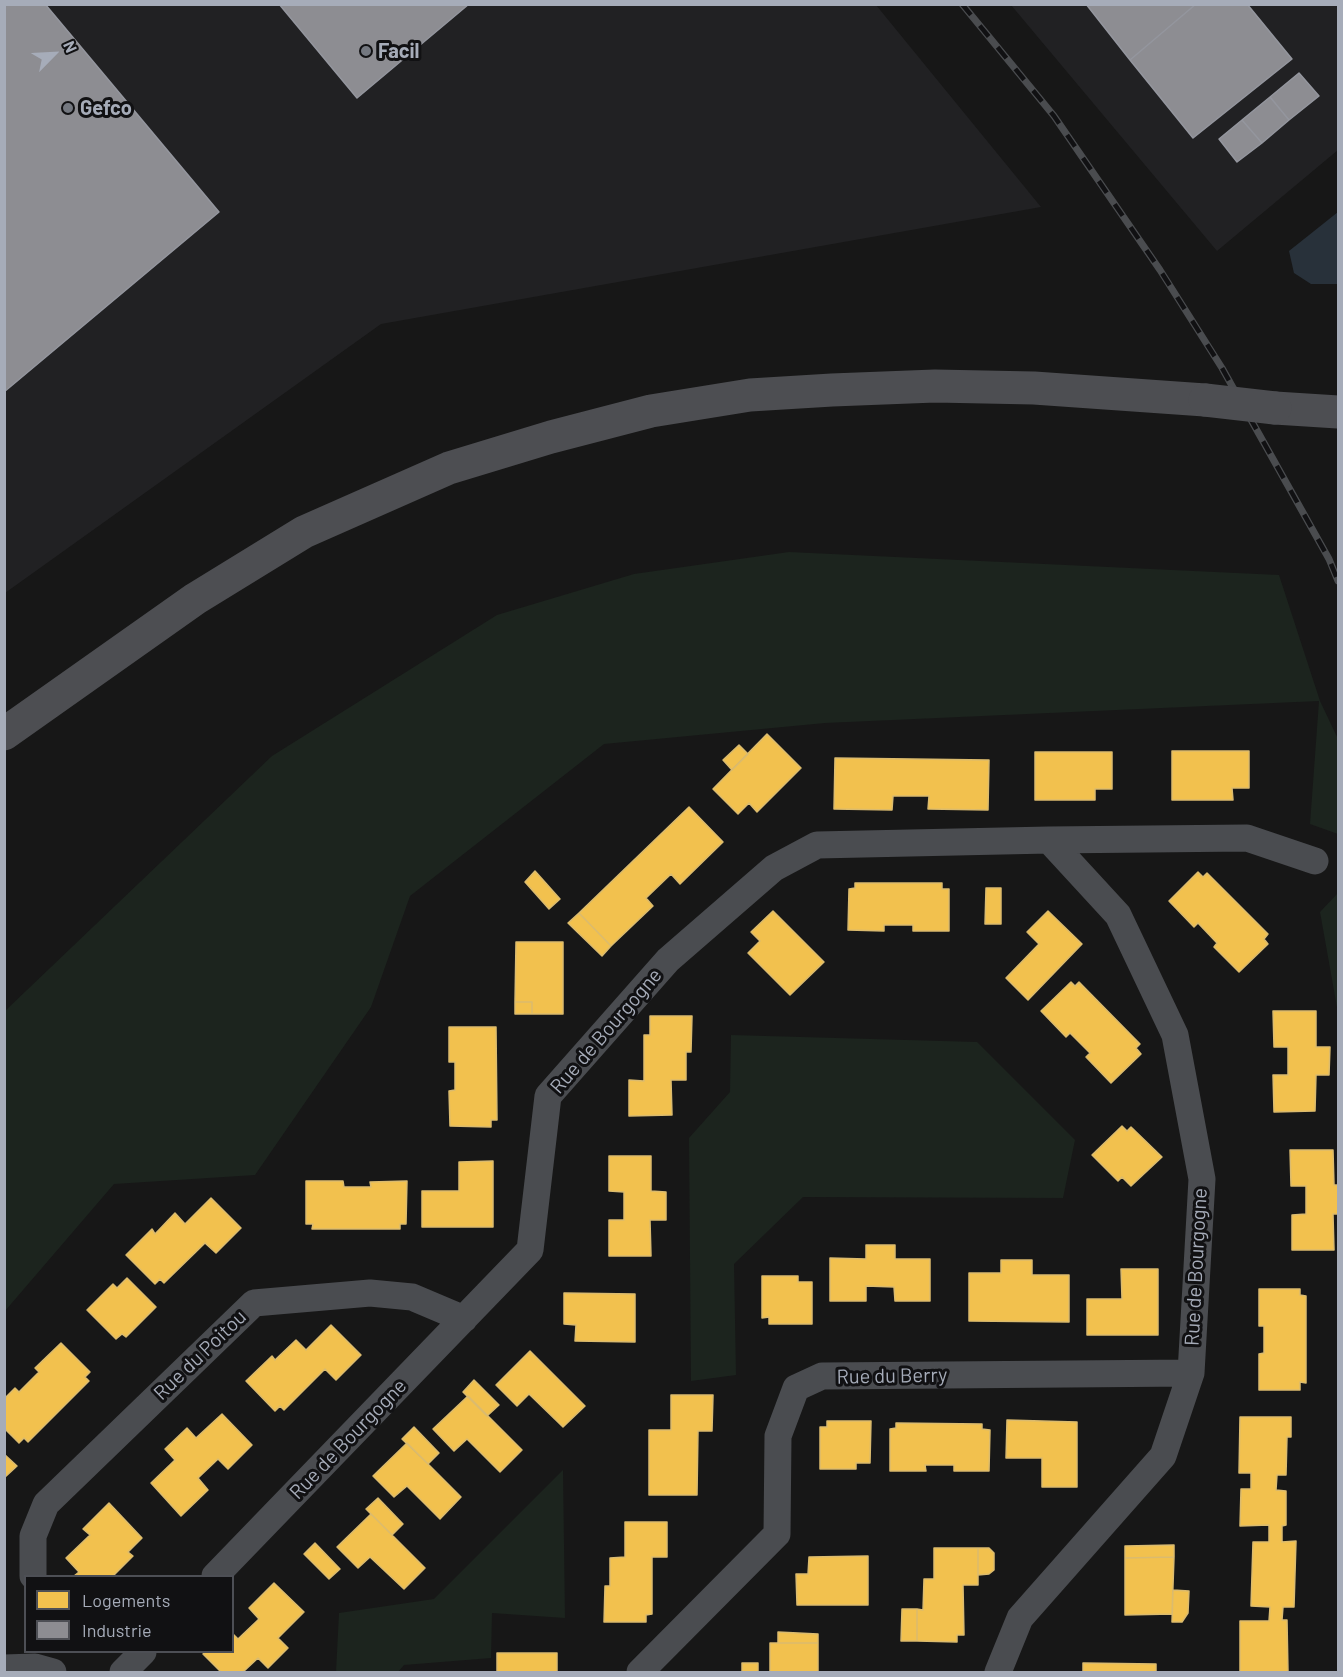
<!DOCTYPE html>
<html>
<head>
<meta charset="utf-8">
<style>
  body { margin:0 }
  #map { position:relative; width:1343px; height:1677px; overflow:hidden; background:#171717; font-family:Barlow,sans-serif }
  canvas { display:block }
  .frame { position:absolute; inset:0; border:6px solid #a6acb9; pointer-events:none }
  .legend { position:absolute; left:24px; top:1575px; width:210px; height:78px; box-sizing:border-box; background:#111113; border:2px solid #4d4f55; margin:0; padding:8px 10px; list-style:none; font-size:18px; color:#a6acb9 }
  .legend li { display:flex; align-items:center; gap:12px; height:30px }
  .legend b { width:30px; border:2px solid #4d4f55 }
  .north { position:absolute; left:24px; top:24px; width:60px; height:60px; -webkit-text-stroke:4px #111113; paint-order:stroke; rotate:66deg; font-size:16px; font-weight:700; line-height:24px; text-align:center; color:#a6acb9 }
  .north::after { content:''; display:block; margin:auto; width:21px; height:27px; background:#a6acb9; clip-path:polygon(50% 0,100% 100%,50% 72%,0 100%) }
</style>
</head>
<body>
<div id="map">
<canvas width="1343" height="1677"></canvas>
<div class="frame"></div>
<ul class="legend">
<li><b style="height:16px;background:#f2c14e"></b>Logements</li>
<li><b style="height:16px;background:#8d8d92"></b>Industrie</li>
</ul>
<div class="north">N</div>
</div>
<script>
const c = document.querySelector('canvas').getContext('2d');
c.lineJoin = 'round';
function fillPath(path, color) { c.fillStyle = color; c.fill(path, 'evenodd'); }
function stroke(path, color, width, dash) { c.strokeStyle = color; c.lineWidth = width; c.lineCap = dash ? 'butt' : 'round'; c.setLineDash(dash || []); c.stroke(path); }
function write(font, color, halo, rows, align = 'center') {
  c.font = font + ' Barlow,sans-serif'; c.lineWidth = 6; c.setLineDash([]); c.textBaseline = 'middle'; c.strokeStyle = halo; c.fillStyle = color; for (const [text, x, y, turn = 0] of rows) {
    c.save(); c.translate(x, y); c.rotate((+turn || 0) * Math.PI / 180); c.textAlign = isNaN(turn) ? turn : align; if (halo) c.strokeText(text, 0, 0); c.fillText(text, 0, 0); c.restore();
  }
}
const built = new Path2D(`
  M 5,5 L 876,5 L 1041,207 L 381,324 L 5,593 Z
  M 1011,5 L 1338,5 L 1338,150 L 1217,251 Z`);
const green = new Path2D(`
  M 789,552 L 1279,575 L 1320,701 L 1338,739 L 1338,834 L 1310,824 L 1319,701 L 825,723 L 604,744 L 410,896 L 371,1007 L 255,1175 L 114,1184 L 5,1311 L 5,1011 L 272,756 L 497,615 L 634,574 Z
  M 1338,893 L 1338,1013 L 1320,912 Z
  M 731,1035 L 977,1042 L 1075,1140 L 1063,1198 L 803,1197 L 734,1264 L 736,1375 L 691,1381 L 689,1138 L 730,1092 Z
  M 563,1470 L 565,1618 L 492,1613 L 491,1658 L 404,1665 L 398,1672 L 336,1672 L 339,1613 L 434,1599 Z`);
const water = new Path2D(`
  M 1338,212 L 1338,284 L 1311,284 L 1294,273 L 1289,251 Z`);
const homes = new Path2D(`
  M 767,734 L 801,768 L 757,812 L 749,803 L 738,814 L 713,789 Z
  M 739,745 L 748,754 L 732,770 L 723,760 Z
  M 1172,751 L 1249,751 L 1249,788 L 1232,788 L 1233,800 L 1172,800 Z
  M 1035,752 L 1112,752 L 1112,789 L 1095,789 L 1095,800 L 1035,800 Z
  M 835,758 L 989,760 L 988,810 L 928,809 L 929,796 L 893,796 L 892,810 L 834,809 Z
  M 689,807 L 723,842 L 680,884 L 671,874 L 646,898 L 653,906 L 611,946 L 579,913 Z
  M 535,871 L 560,899 L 549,909 L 525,882 Z
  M 1198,872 L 1203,877 L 1207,873 L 1268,934 L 1264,939 L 1268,944 L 1239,972 L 1214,947 L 1217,943 L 1198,923 L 1194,927 L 1169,901 Z
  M 855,883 L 942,883 L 942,889 L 949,889 L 949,931 L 913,931 L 913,925 L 884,925 L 884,931 L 848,930 L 849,889 L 855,888 Z
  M 986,888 L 1001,888 L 1001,924 L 985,924 Z
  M 773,911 L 824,962 L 790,995 L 748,953 L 760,941 L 751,932 Z
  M 1048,911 L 1082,944 L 1028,1000 L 1006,978 L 1039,944 L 1027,932 Z
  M 579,913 L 611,946 L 602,956 L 568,923 Z
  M 516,942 L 563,942 L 563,1014 L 532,1014 L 532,1002 L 515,1002 Z
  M 1071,982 L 1075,986 L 1079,982 L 1140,1044 L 1136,1048 L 1141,1054 L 1111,1083 L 1086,1057 L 1090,1053 L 1070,1033 L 1066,1037 L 1041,1011 Z
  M 515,1002 L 532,1002 L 532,1014 L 515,1014 Z
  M 1273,1011 L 1316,1011 L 1316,1047 L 1330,1047 L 1329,1075 L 1316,1075 L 1315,1111 L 1274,1112 L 1273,1075 L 1288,1075 L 1288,1047 L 1274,1047 Z
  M 650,1016 L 692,1016 L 691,1052 L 686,1052 L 686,1080 L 671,1080 L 672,1115 L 629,1116 L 629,1080 L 644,1081 L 644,1035 L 650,1035 Z
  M 449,1027 L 496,1027 L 497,1120 L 491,1120 L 491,1127 L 450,1126 L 449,1091 L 455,1090 L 455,1062 L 449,1062 Z
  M 1122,1126 L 1127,1131 L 1131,1127 L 1162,1157 L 1131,1186 L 1122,1177 L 1118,1181 L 1092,1155 Z
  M 1290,1150 L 1333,1150 L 1334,1185 L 1338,1185 L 1338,1214 L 1333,1214 L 1334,1250 L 1292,1250 L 1292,1215 L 1306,1214 L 1306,1186 L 1291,1186 Z
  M 609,1156 L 651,1156 L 651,1191 L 666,1192 L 666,1220 L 650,1220 L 651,1256 L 609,1256 L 609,1220 L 624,1220 L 624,1192 L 609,1191 Z
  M 493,1161 L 493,1227 L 422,1227 L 422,1191 L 459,1191 L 459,1162 Z
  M 306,1181 L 343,1181 L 344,1187 L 371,1187 L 370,1182 L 407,1181 L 406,1224 L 400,1224 L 400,1229 L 312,1229 L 313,1224 L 306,1224 Z
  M 211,1198 L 241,1228 L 216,1253 L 205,1243 L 164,1283 L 160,1279 L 155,1284 L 126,1255 L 152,1229 L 155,1234 L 175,1213 L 185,1224 Z
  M 866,1245 L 895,1245 L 895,1259 L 930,1259 L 930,1301 L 895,1301 L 894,1287 L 866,1286 L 866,1301 L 830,1301 L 830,1258 L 866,1259 Z
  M 1001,1260 L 1032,1260 L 1032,1275 L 1069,1275 L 1069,1322 L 969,1321 L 969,1273 L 1001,1273 Z
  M 1121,1269 L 1158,1269 L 1158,1335 L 1087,1335 L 1087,1299 L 1122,1299 Z
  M 762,1276 L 798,1276 L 798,1282 L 812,1282 L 812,1324 L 769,1324 L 769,1317 L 762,1318 Z
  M 127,1278 L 156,1307 L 126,1337 L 122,1334 L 116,1339 L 87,1310 L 113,1284 L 117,1288 Z
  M 1259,1289 L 1300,1289 L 1300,1295 L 1306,1296 L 1306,1383 L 1300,1382 L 1300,1390 L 1259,1390 L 1259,1354 L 1264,1353 L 1264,1326 L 1259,1326 Z
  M 564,1293 L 635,1294 L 635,1342 L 575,1341 L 576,1325 L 564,1324 Z
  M 331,1325 L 361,1355 L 336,1380 L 325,1369 L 284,1410 L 280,1406 L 275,1411 L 246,1381 L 272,1356 L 275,1360 L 296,1340 L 306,1350 Z
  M 61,1343 L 90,1372 L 85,1377 L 89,1381 L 28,1442 L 24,1438 L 19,1443 L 4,1428 L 4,1399 L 15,1388 L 19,1392 L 39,1372 L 35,1368 Z
  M 530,1351 L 585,1406 L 563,1427 L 529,1394 L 517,1406 L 496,1385 Z
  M 474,1380 L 499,1405 L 487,1416 L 463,1392 Z
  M 671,1395 L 713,1395 L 712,1431 L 698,1431 L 697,1495 L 649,1495 L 649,1430 L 671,1430 Z
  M 468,1396 L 522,1450 L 500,1472 L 467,1439 L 454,1451 L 433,1429 Z
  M 222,1414 L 252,1445 L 228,1469 L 218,1459 L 198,1478 L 208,1490 L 181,1516 L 151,1483 L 175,1460 L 165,1449 L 187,1428 L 196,1438 Z
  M 1240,1417 L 1291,1417 L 1291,1437 L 1287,1437 L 1286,1475 L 1277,1475 L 1276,1490 L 1286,1491 L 1286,1525 L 1282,1526 L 1282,1542 L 1296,1541 L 1294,1607 L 1283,1607 L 1282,1620 L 1287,1620 L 1288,1672 L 1240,1672 L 1240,1621 L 1269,1621 L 1270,1607 L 1251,1606 L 1253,1542 L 1269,1542 L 1269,1525 L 1240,1526 L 1241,1489 L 1251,1489 L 1251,1473 L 1239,1473 Z
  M 1007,1420 L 1077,1422 L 1077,1487 L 1042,1487 L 1042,1458 L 1006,1458 Z
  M 827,1421 L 871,1421 L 870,1463 L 856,1463 L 856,1469 L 820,1469 L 820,1427 L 827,1427 Z
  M 896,1423 L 982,1424 L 982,1429 L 990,1430 L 989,1471 L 954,1471 L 954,1465 L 925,1465 L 926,1471 L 890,1471 L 890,1429 L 896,1428 Z
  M 414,1427 L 439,1453 L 428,1464 L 402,1439 Z
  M 407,1443 L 461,1497 L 440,1519 L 407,1486 L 394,1497 L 373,1476 Z
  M 4,1454 L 17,1466 L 4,1478 Z
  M 378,1498 L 403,1524 L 392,1535 L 366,1509 Z
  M 109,1503 L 142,1538 L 128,1552 L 133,1556 L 113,1576 L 74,1576 L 79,1572 L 66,1558 L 90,1535 L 83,1529 Z
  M 371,1514 L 425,1568 L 404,1589 L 370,1557 L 358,1568 L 337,1547 Z
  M 625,1522 L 667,1522 L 667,1557 L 652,1557 L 652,1614 L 646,1615 L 646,1622 L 604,1622 L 605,1586 L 610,1586 L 610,1558 L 625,1557 Z
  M 315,1543 L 340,1569 L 329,1579 L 304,1554 Z
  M 1174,1545 L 1174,1557 L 1125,1558 L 1125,1546 Z
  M 934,1548 L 978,1548 L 978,1585 L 963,1585 L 964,1635 L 957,1635 L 957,1642 L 917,1641 L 917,1609 L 923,1610 L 924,1579 L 934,1579 Z
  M 978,1548 L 989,1548 L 994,1553 L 994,1570 L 989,1574 L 978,1575 Z
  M 868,1556 L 868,1605 L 797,1605 L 796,1574 L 808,1574 L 809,1557 Z
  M 1174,1557 L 1172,1614 L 1125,1615 L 1125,1558 Z
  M 274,1583 L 304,1612 L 278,1638 L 288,1648 L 268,1668 L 258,1658 L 243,1672 L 221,1672 L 203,1654 L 205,1652 L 232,1652 L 232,1633 L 238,1639 L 259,1619 L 249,1608 Z
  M 1173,1590 L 1189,1591 L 1188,1613 L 1182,1622 L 1172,1622 Z
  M 902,1609 L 917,1609 L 917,1641 L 901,1641 Z
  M 778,1632 L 818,1634 L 818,1643 L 778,1643 Z
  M 770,1643 L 818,1643 L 818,1672 L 770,1672 Z
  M 497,1653 L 557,1653 L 557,1672 L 497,1672 Z
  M 742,1663 L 758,1663 L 758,1672 L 742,1672 Z
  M 1083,1663 L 1156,1664 L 1156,1672 L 1083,1672 Z`);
const industry = new Path2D(`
  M 4,4 L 45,4 L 219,212 L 4,392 Z
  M 279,4 L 469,4 L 357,98 Z
  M 1086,4 L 1196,4 L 1130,60 Z
  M 1196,4 L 1247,4 L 1292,59 L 1193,138 L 1130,60 Z
  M 1299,73 L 1319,96 L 1289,120 L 1270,97 Z
  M 1270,97 L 1289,120 L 1262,143 L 1242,120 Z
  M 1242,120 L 1262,143 L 1237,162 L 1219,139 Z`);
const minor = new Path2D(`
  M 1049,840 L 1247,838 L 1315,861
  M 33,1576 L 33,1536 L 46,1504 L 254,1303 L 370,1293 L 412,1297 L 464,1319
  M 215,1576 L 530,1250 L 548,1096 L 668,960 L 774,868 L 817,845 L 1049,840 L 1118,915 L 1175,1035 L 1202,1179 L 1191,1373 L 1163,1456 L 1020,1618 L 998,1672
  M 4,1668 L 35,1667 L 53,1672
  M 123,1672 L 143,1652
  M 640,1672 L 777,1534 L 778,1436 L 796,1388 L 822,1376 L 1191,1373`);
const primary = new Path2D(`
  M 1275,408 L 1338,412
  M 4,734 L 195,599 L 304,532 L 449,468 L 551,437 L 651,411 L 750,395 L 832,390 L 935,386 L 1034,388 L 1205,400`);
const rail = new Path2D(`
  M 962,4 L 1054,116 L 1160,270 L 1222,368 L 1329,559 L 1338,581`);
const primaryBridge = new Path2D(`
  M 1205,400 L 1275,408`);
const markers = [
  [366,51,6,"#747880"],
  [68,108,6,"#747880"]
];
const poiNames = [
  ["Facil",378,51],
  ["Gefco",80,108]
];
const streetNames = [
  ["Rue de Bourgogne",606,1031,-49],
  ["Rue de Bourgogne",1196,1267,-87],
  ["Rue du Poitou",200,1355,-44],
  ["Rue du Berry",892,1376,-1],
  ["Rue de Bourgogne",348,1439,-46]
];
fillPath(built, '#212123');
fillPath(green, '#1c241e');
fillPath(water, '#28313a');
fillPath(homes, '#f2c14e');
stroke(homes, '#dbbb6e', 1.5);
fillPath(industry, '#8d8d92');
stroke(industry, '#94969e', 1.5);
stroke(minor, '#4a4c50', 27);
stroke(primary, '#4d4e52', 33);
stroke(rail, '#4a4c4f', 7);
stroke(rail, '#111113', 4.5, [14]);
stroke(primaryBridge, '#4d4e52', 33);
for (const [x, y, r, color] of markers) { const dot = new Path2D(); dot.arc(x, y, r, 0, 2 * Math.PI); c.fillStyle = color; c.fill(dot); stroke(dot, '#111113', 2); }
write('bold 20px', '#a6acb9', '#111113', poiNames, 'left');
write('20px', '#a6acb9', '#111113', streetNames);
</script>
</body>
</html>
